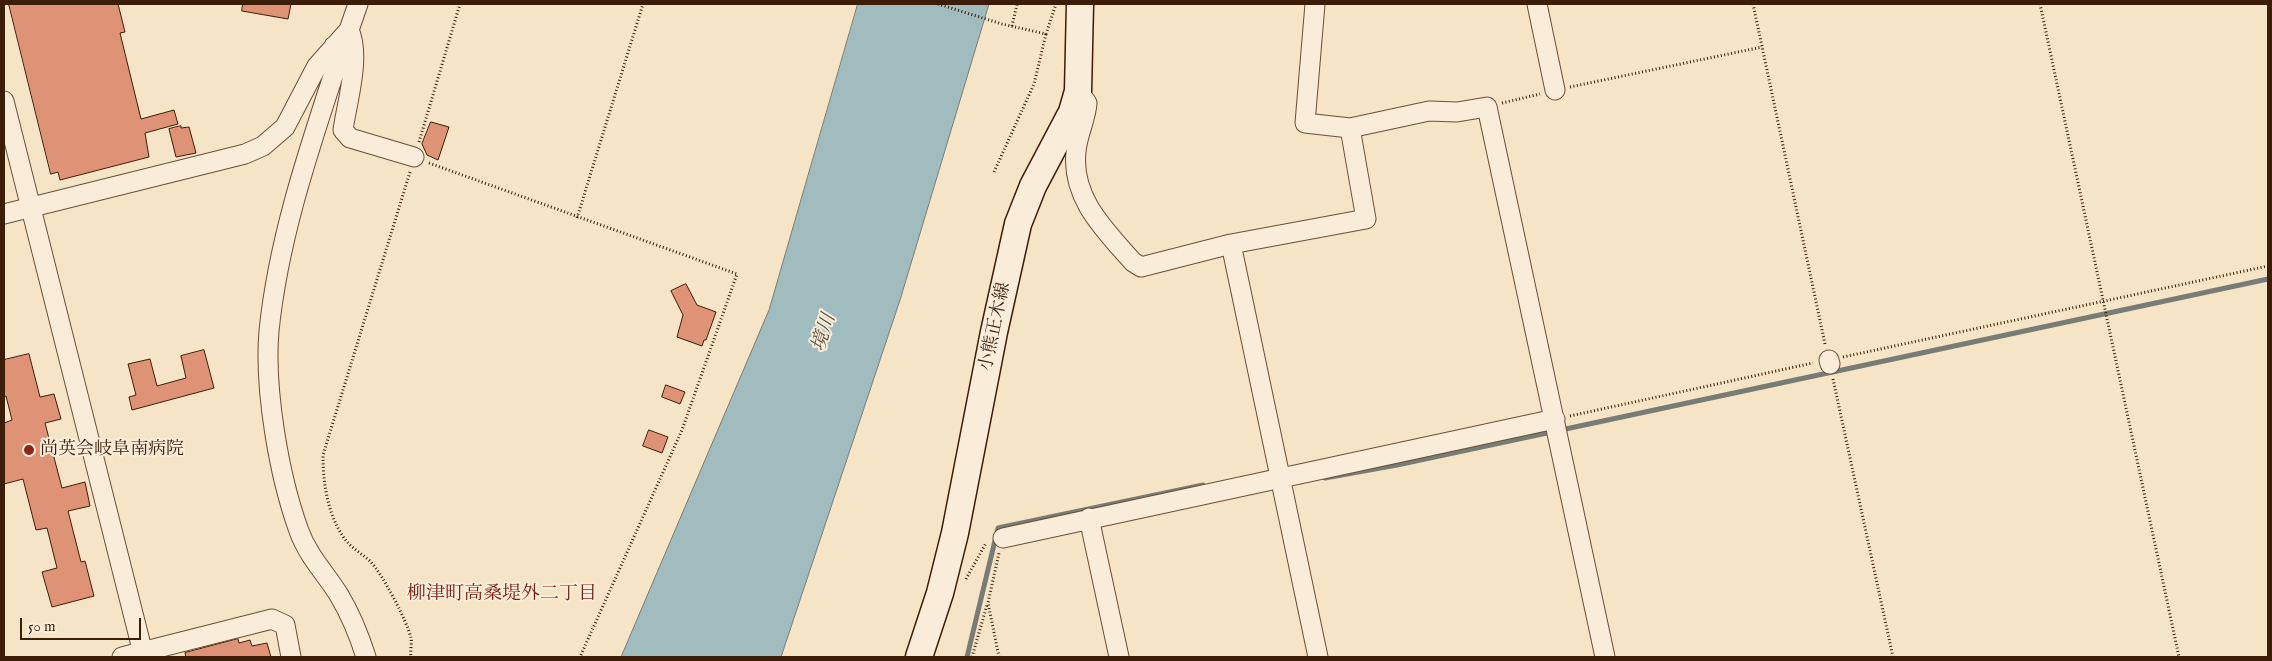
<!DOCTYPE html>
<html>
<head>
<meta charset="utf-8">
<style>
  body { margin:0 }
  #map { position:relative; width:2272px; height:661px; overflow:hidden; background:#f6e4c6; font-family:"IM FELL English",serif }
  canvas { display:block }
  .frame { position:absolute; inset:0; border:5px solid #3c1d08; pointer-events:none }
  .scale { position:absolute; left:20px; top:618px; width:121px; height:22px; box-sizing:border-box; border:2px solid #3c1d08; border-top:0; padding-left:6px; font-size:15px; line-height:18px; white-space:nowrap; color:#3c1d08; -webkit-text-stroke:4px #f9edda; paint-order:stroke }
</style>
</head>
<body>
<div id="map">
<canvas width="2272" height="661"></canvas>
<div class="frame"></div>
<div class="scale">50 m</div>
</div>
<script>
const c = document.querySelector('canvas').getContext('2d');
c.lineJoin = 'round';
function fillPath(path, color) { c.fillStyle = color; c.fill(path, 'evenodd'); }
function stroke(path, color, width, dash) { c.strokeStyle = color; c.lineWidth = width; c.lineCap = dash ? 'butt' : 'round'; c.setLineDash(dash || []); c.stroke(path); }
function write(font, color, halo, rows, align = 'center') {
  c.font = font + ' "IM FELL English","Noto Serif JP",serif'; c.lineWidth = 4; c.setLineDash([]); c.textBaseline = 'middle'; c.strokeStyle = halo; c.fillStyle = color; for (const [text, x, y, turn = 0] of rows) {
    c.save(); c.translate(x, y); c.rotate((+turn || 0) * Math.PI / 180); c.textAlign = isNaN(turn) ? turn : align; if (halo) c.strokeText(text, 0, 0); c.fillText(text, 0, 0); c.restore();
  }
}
const water = new Path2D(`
  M 858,4 L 989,4 L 900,300 L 781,657 L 621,657 L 769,310 Z`);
const stream = new Path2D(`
  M 1325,478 L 1397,465 L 2268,279
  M 967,657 L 998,528 L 1203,485`);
const building = new Path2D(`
  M 9,4 L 118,4 L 125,32 L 120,33 L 141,119 L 174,110 L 178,124 L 145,133 L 149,157 L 60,180 L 58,172 L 51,174 Z
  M 243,4 L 291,4 L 288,19 L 242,11 Z
  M 431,122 L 449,127 L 438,160 L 427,155 L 422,144 Z
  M 181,126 L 181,128 L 189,127 L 196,153 L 176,157 L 169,129 Z
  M 686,284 L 697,305 L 716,312 L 706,340 L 704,340 L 702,346 L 677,337 L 683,315 L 671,291 Z
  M 204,350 L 214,388 L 132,410 L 129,397 L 136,395 L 128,364 L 150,359 L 157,386 L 186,378 L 181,356 Z
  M 29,354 L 40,397 L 54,394 L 61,419 L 45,423 L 62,488 L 85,482 L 90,506 L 68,511 L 81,562 L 85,561 L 94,596 L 52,607 L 42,572 L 57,568 L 47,528 L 36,530 L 23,479 L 4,484 L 4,423 L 12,420 L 6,396 L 4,397 L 4,360 Z
  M 666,385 L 685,392 L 680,404 L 662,397 Z
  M 649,430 L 668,437 L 662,453 L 643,446 Z
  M 238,639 L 239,643 L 250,640 L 252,646 L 267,643 L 271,657 L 186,657 L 185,653 Z`);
const path = new Path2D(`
  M 938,4 L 1002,24 L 1046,34 L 1056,4
  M 1753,4 L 1825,344
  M 2040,4 L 2179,657
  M 1012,26 L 1017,4
  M 1570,87 L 1762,47
  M 1502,103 L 1540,94
  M 419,142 L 460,4
  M 429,163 L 737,274 L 682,430 L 580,657
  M 410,172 L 323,455 C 323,482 327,511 342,535 C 349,547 360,552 370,561 C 382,573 407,621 411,638 C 412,644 410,651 411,657
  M 994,172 L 1034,84 L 1046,34
  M 577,218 L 643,4
  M 1843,357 L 2268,266
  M 1833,379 L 1893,657
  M 1570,416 L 1813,363
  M 966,579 L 986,543
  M 972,657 L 987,605
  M 999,657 L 988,603 L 999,553`);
const street = new Path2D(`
  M 1315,4 L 1305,123 L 1350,128 L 1429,111 L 1457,112 L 1487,107 L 1605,657
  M 1537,4 L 1555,90
  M 349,30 C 361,56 347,102 343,130 L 350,138 L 414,157
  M 334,46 L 336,67 C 308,152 278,241 269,331 C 264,389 279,476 299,531 C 308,556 326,574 339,595 C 351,615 359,635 366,657
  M 1078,91 L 1087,103 C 1086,120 1077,135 1076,152 C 1071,198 1105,230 1133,262 L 1141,267 L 1231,244 L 1366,219 L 1350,128
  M 4,101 L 144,657
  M 4,214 L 245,154 L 263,146 L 285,127 L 317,66 L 349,30 L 358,4
  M 1231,244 L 1318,657
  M 1829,360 L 1830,364
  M 1089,518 L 1119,657
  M 1003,538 L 1555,419
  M 122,657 L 272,619 L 285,625 L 291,657`);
const secondary = new Path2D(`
  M 919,657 L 940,593 L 955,533 L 994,332 L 1018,224 L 1033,186 L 1072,112 L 1078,91 L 1080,4`);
const markers = [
  [29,450,6,"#8f2418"]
];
const streetNames = [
  ["小熊正木線",996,327,-78]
];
const poiNames = [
  ["尚英会岐阜南病院",40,450]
];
const waterNames = [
  ["境川",825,333,-72]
];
const neighbourhoodNames = [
  ["柳津町高桑堤外二丁目",502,595]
];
fillPath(water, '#a0bcbe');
stroke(water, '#787c75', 1);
stroke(stream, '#787c75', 5);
fillPath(building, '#df9376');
stroke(building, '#3c1d08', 1);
stroke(street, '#6a4f38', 21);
stroke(secondary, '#3c1d08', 29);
stroke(path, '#3c1d08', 3, [1, 2.5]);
stroke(street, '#f9edda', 19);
stroke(secondary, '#f9edda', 26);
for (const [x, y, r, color] of markers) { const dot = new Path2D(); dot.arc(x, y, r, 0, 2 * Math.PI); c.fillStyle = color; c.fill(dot); stroke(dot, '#f9edda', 2); }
write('18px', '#3c1d08', '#f9edda', streetNames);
write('18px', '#3c1d08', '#f9edda', poiNames, 'left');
write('italic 19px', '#5a4d3f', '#f9edda', waterNames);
write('19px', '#7a1f14', '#f9edda', neighbourhoodNames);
</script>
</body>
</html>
